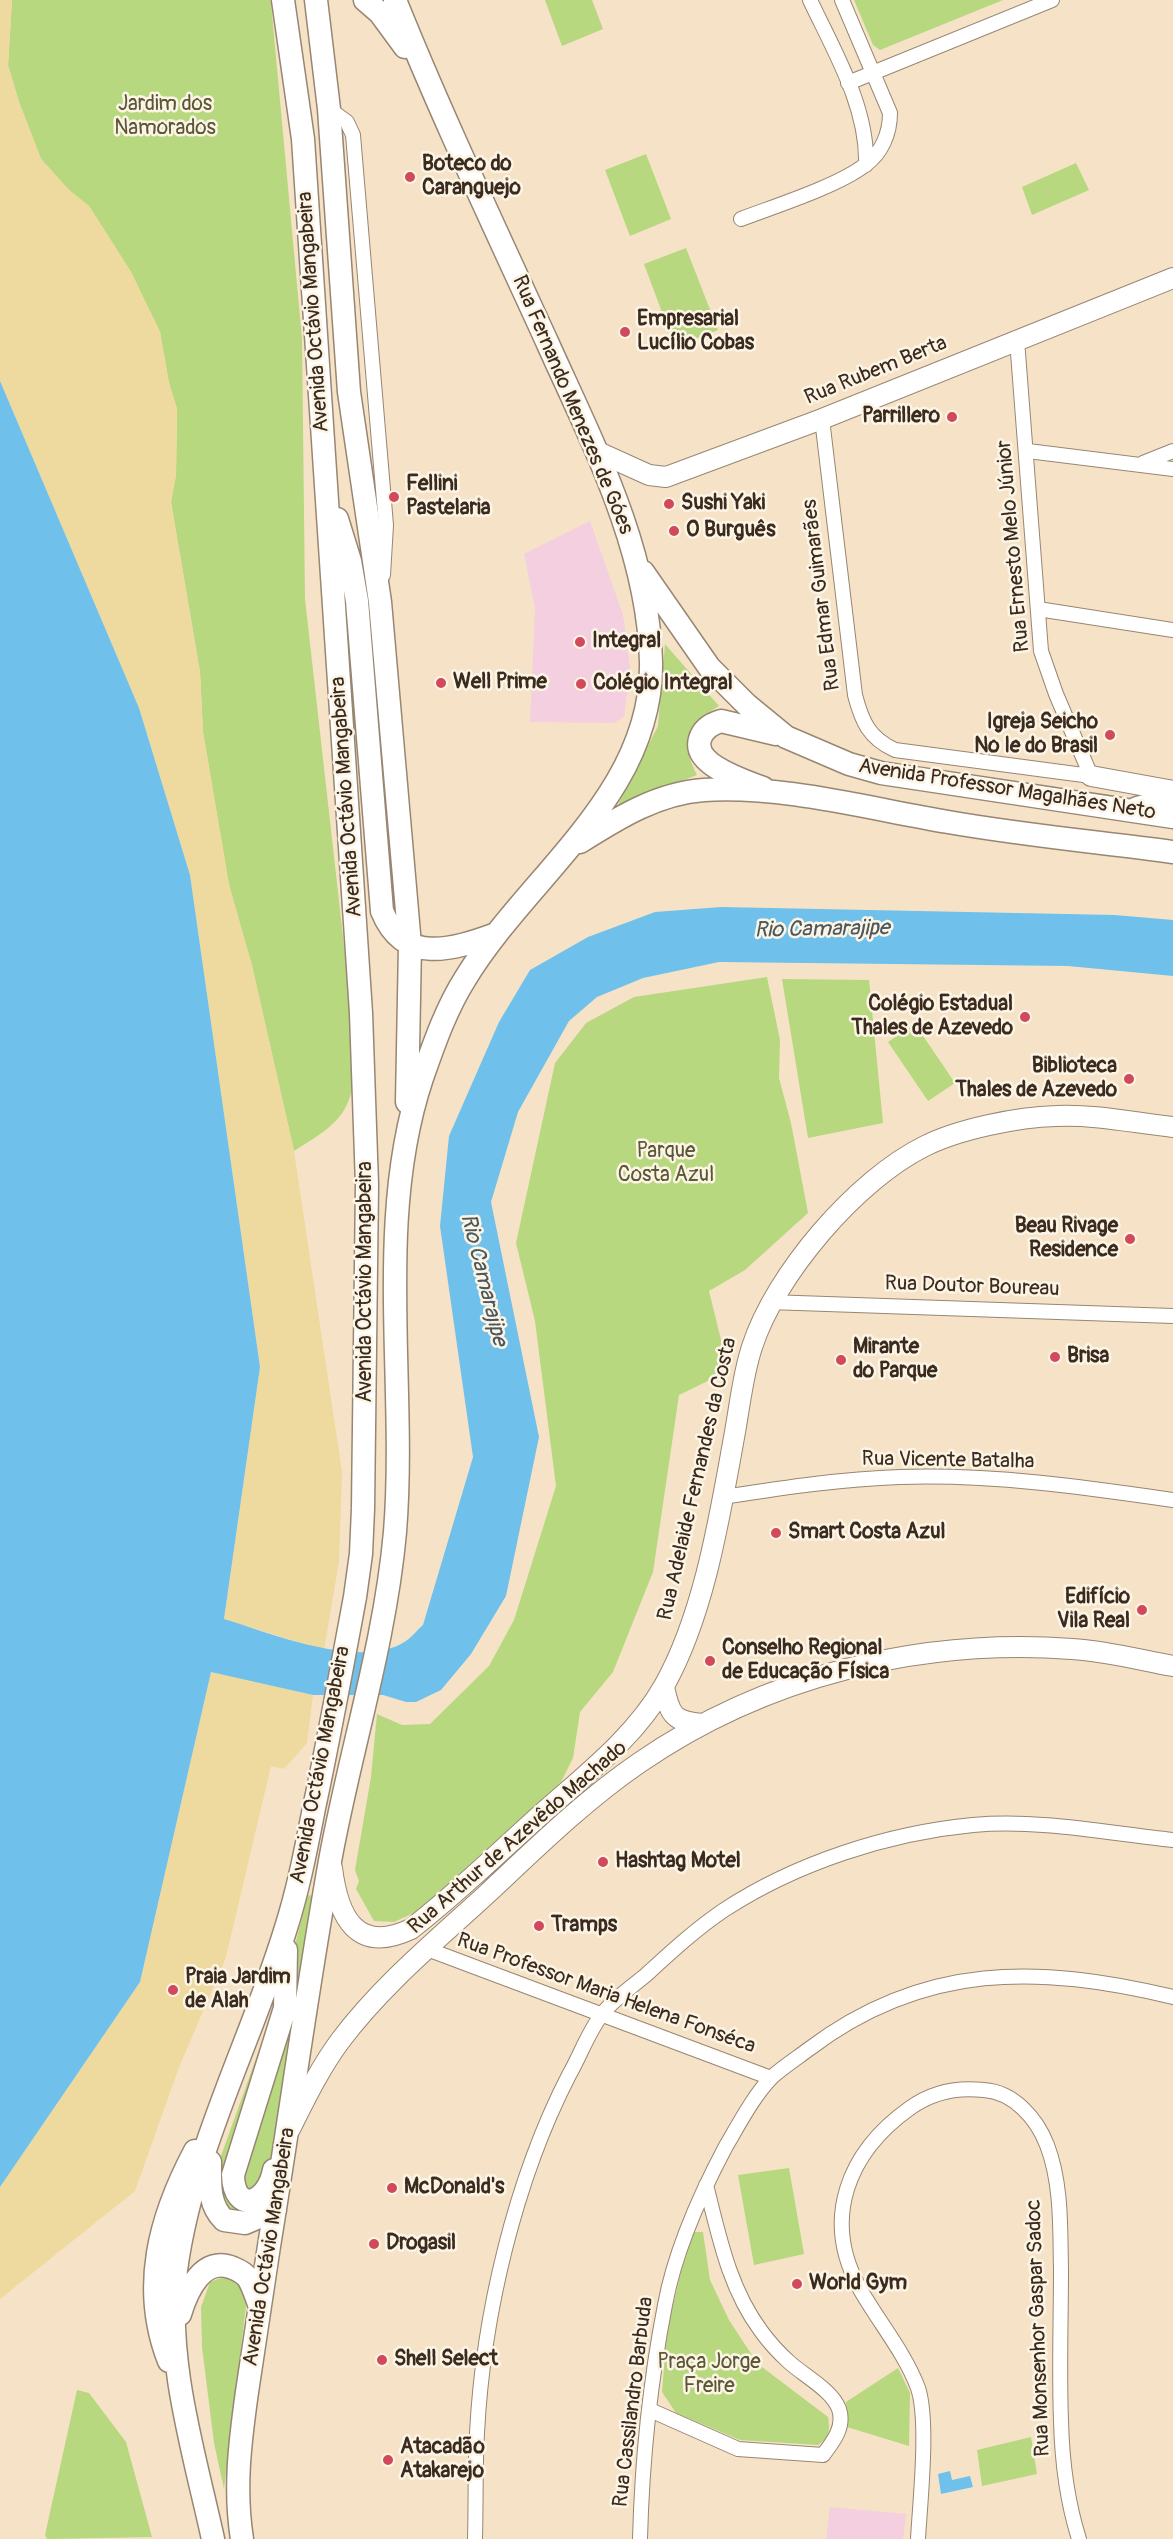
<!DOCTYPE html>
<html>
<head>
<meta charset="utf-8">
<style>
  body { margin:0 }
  canvas { display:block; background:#f6e2c7 }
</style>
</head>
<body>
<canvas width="1173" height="2539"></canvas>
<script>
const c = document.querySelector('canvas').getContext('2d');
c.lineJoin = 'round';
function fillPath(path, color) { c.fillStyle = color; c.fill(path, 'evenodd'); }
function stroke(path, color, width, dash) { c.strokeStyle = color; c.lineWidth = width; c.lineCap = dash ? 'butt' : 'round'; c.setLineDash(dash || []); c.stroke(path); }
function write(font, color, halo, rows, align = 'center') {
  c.font = font + ' Pangolin,sans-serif'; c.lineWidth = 5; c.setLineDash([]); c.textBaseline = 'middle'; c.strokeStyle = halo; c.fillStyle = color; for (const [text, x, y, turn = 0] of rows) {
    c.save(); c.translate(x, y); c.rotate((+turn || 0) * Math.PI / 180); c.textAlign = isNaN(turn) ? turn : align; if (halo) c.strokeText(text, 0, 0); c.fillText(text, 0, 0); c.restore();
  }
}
const built = new Path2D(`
  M 590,521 L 623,615 L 630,668 L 624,717 L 614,723 L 530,722 L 535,609 L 524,554 Z
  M 830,2507 L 906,2514 L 903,2539 L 826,2539 Z`);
const green = new Path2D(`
  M 12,0 L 270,0 L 271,3 L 302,339 L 305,599 L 356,1052 C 354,1111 343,1121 294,1151 L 252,966 L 229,885 L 203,732 L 200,672 L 171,502 L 176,475 L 177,409 L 169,383 L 160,332 L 131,272 L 89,206 L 69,190 L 41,159 L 19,102 L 8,65 Z
  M 545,0 L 592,0 L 603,29 L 562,46 Z
  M 854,0 L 1003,0 L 880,50 L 873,45 Z
  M 646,154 L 671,219 L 630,236 L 605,170 Z
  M 1076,163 L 1089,190 L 1032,215 L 1022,187 Z
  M 686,248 L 718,330 L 675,347 L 644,264 Z
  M 665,644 L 719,706 C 687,724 680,742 697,775 L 618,805 L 658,726 Z
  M 767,977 L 780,1040 L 779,1078 L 791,1123 L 808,1213 L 745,1270 L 709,1291 L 725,1356 L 720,1375 L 679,1395 L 653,1572 L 613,1672 L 580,1712 L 573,1758 L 561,1782 L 418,1911 L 394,1922 L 374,1921 L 356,1889 L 359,1881 L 355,1870 L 371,1777 L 377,1714 L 402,1725 L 430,1724 L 489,1666 L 514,1620 L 556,1486 L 535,1321 L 516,1243 L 555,1063 L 586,1023 L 634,997 Z
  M 782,979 L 869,980 L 883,1123 L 808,1138 Z
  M 915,1024 L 955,1083 L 928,1101 L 888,1042 Z
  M 308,1895 L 314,1896 L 266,2194 L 251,2211 L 233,2216 L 215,2188 L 217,2167 L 290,1964 Z
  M 789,2168 L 804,2254 L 754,2265 L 738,2175 Z
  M 694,2232 L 703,2232 L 710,2280 L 729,2320 L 744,2343 L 758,2364 L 828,2417 C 830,2430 830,2437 818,2445 L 740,2440 L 676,2413 L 662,2392 L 667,2330 L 682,2268 Z
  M 226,2276 L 236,2280 L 247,2298 L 224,2489 L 214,2443 L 202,2347 L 201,2307 L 210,2282 Z
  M 898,2368 L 910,2393 L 909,2446 L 847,2427 L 846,2402 Z
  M 77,2390 L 89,2393 L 126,2442 L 152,2537 L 47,2539 L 45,2535 Z
  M 1031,2437 L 1037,2474 L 982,2486 L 977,2450 Z`);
const sand = new Path2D(`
  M 0,0 L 12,0 L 8,65 L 19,102 L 41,159 L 69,190 L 89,206 L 131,272 L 160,332 L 169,383 L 177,409 L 176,475 L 171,502 L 200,672 L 203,732 L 229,885 L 252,965 L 294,1151 L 342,1472 L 339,1562 L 324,1650 L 224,1619 L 260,1367 L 190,875 L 139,708 L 0,381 Z
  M 211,1671 L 313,1695 L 307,1743 L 284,1769 L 271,1766 L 226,1957 L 178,2070 L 135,2191 L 0,2299 L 0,2187 L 140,1982 Z`);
const water = new Path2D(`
  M 0,381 L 139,708 L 190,875 L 260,1367 L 224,1619 C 270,1633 362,1671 406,1641 C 412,1637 417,1630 423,1625 L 473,1457 L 440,1226 L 449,1136 L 499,1022 L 530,970 L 588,937 L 655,912 L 721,907 L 1115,915 L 1173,920 L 1173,976 L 1068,966 L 719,962 L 643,978 L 597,997 L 569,1021 L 518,1112 L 491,1202 L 539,1437 L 506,1596 L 471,1654 L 441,1690 L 416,1702 L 406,1702 L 383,1695 L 313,1695 L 211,1672 L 140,1982 L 0,2187 Z
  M 950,2471 L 952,2480 L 970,2476 L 973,2487 L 941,2494 L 938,2474 Z`);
const street = new Path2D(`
  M 810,0 C 834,51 868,107 866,165
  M 848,83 L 1052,0
  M 329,109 L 347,122 L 353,135 L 386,525 L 383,575
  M 741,219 C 775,206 838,186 865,165 C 882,153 890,133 890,113 L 842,0
  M 1017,340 L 1041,651 L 1056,694 L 1091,776
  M 822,419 L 855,695 C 862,722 869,738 895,750 L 1091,776
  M 1028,451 L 1173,469
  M 1143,463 L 1173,451
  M 1038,609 L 1173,630
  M 769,1302 L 1173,1316
  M 723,1497 C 782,1488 840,1479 900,1477 C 992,1474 1083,1487 1173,1500
  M 427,1949 L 771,2078
  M 650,2410 L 738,2449 L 823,2455 C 833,2442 845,2427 839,2409 C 832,2390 803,2375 789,2362 C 779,2353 769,2342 761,2331 C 729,2288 719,2236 706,2185
  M 475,2539 C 476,2504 475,2468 477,2433 C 483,2315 515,2180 569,2075 C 580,2056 589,2030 603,2013 C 615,1998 633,1986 647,1974 C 672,1951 696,1929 724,1910 C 796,1863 888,1833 973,1825 C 1039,1819 1107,1833 1173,1840
  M 640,2539 C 642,2461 650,2382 665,2305 C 675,2250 700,2195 726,2146 C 739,2124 754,2095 772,2077 C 783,2067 797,2058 809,2049 C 924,1962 1039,1965 1173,1997
  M 918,2539 C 920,2502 929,2421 918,2388 C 905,2353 878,2321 860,2289 C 821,2219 848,2152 910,2108 C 932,2092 958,2087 984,2090 C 1014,2092 1037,2119 1047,2145 C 1062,2184 1060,2229 1061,2269 C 1061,2320 1059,2370 1061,2421 C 1062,2461 1067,2501 1079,2539`);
const secondary = new Path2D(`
  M 596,451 L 649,475 L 666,477 L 822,419 L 1173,278
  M 1091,776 L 1173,791
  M 664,1687 C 670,1716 674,1722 704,1724
  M 332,1868 C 338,1916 356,1955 411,1929 C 455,1895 495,1856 536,1819 C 580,1779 634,1739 664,1686 C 705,1613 720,1514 735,1432 C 740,1404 743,1374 752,1347 C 775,1275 856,1180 925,1146 C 959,1129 1018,1117 1056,1116 C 1094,1114 1135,1123 1173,1127
  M 290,2129 C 305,2099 320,2068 340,2041 C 382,1985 438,1939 488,1893 C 536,1848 585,1800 639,1763 C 765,1676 920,1638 1072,1649 C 1106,1651 1140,1660 1173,1666`);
const primary = new Path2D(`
  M 316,0 L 329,109 L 349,392 L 380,602 L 410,945 L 407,1102
  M 365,0 L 380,13 L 405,47
  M 337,519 L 350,561 L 357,601 L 382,911 C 404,965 452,950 496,934
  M 643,572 L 709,667 L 747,705 L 786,737 L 849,764 L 881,773 L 1173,817
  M 763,788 C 745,781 692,765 700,739 C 703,729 711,724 721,721 L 776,734
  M 1137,808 L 1173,798
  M 580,842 C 618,818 658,793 704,790 C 783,785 870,809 948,822 C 1022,835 1098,842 1173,852
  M 210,2162 C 210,2183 208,2204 224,2220 L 245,2223 L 275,2210
  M 274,2170 C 268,2204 234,2215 233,2175 L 285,2008 L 286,1950
  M 180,2314 C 187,2291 203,2255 233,2268 C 238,2270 244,2273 248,2278 C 253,2286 256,2296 259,2304
  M 169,2361 C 140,2287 160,2217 195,2151
  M 213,2539 C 194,2452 165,2360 176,2270 C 192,2151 250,2044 285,1931 C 298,1891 306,1849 314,1808 C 329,1738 342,1667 355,1597 L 361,1554 L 363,1509 L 367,1185 L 361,1013 L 303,139 L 283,0
  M 242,2539 C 234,2489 240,2442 247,2392 C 254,2343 262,2295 269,2246 C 290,2118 307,1989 330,1861 C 350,1751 385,1644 395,1532 C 407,1383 374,1221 422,1078 C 434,1044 446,1009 465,979 C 527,876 654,794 651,661 C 648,549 593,444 548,344 C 496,230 442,117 395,0`);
const markers = [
  [410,177,6,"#d1495b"],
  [625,332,6,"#d1495b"],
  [952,417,6,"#d1495b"],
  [394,497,6,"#d1495b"],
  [669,504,6,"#d1495b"],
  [674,531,6,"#d1495b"],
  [580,642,6,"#d1495b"],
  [441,683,6,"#d1495b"],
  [581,684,6,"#d1495b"],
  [1110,735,6,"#d1495b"],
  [1025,1017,6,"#d1495b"],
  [1129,1079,6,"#d1495b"],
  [1130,1239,6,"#d1495b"],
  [1055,1357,6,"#d1495b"],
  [841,1360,6,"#d1495b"],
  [776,1533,6,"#d1495b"],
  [1142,1610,6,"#d1495b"],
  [710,1661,6,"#d1495b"],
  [603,1862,6,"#d1495b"],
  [539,1926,6,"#d1495b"],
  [173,1990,6,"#d1495b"],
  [392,2188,6,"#d1495b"],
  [374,2244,6,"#d1495b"],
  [797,2284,6,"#d1495b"],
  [382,2360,6,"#d1495b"],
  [388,2460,6,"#d1495b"]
];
const parkNames = [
  ["Jardim dos",165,105],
  ["Namorados",165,129],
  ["Parque",666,1152],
  ["Costa Azul",666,1176],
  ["Praça Jorge",709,2363],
  ["Freire",709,2387]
];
const poiNames = [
  ["Boteco do",422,165],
  ["Caranguejo",422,189],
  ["Empresarial",637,320],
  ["Lucílio Cobas",637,344],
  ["Parrillero",940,417,"right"],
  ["Fellini",406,485],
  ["Pastelaria",406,509],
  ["Sushi Yaki",681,504],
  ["O Burguês",686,531],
  ["Integral",592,642],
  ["Well Prime",453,683],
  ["Colégio Integral",593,684],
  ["Igreja Seicho",1098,723,"right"],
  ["No Ie do Brasil",1098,747,"right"],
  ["Colégio Estadual",1013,1005,"right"],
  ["Thales de Azevedo",1013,1029,"right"],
  ["Biblioteca",1117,1067,"right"],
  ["Thales de Azevedo",1117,1091,"right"],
  ["Beau Rivage",1118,1227,"right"],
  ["Residence",1118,1251,"right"],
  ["Mirante",853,1348],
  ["do Parque",853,1372],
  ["Brisa",1067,1357],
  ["Smart Costa Azul",788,1533],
  ["Edifício",1130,1598,"right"],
  ["Vila Real",1130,1622,"right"],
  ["Conselho Regional",722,1649],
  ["de Educação Física",722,1673],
  ["Hashtag Motel",615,1862],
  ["Tramps",551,1926],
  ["Praia Jardim",185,1978],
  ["de Alah",185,2002],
  ["McDonald's",404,2188],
  ["Drogasil",386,2244],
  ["World Gym",809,2284],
  ["Shell Select",394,2360],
  ["Atacadão",400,2448],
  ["Atakarejo",400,2472]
];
const streetNames = [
  ["Avenida Octávio Mangabeira",314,312,-94],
  ["Rua Rubem Berta",876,371,-22],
  ["Rua Fernando Menezes de Góes",572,405,67],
  ["Rua Ernesto Melo Júnior",1014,546,-95],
  ["Rua Edmar Guimarães",822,595,-97],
  ["Avenida Professor Magalhães Neto",1007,790,9],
  ["Avenida Octávio Mangabeira",347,797,-94],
  ["Avenida Octávio Mangabeira",366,1282,-90],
  ["Rua Doutor Boureau",972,1287,2],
  ["Rua Vicente Batalha",948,1461,1],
  ["Rua Adelaide Fernandes da Costa",698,1479,-77],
  ["Avenida Octávio Mangabeira",321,1765,-79],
  ["Rua Arthur de Azevêdo Machado",518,1838,-41],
  ["Rua Professor Maria Helena Fonséca",606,1994,20],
  ["Avenida Octávio Mangabeira",270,2247,-81],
  ["Rua Monsenhor Gaspar Sadoc",1039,2328,-92],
  ["Rua Cassilandro Barbuda",634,2402,-83]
];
const waterNames = [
  ["Rio Camarajipe",822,930,-1],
  ["Rio Camarajipe",483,1280,76]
];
fillPath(built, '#f3cfe0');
fillPath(green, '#b7d87f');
fillPath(sand, '#eeda9e');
fillPath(water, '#6fc1eb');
stroke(street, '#988672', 16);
stroke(secondary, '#988672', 22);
stroke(primary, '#988672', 25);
stroke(street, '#fff', 14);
stroke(secondary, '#fff', 20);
stroke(primary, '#fff', 22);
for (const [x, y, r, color] of markers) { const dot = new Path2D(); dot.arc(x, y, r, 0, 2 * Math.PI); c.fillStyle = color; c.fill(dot); stroke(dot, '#fcf5e5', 2); }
write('21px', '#5a5636', '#fcf5e5', parkNames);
write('bold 21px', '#3b2a1e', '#fcf5e5', poiNames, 'left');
write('21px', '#3b2a1e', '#fcf5e5', streetNames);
write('italic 22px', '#4b575c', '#fcf5e5', waterNames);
</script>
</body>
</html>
